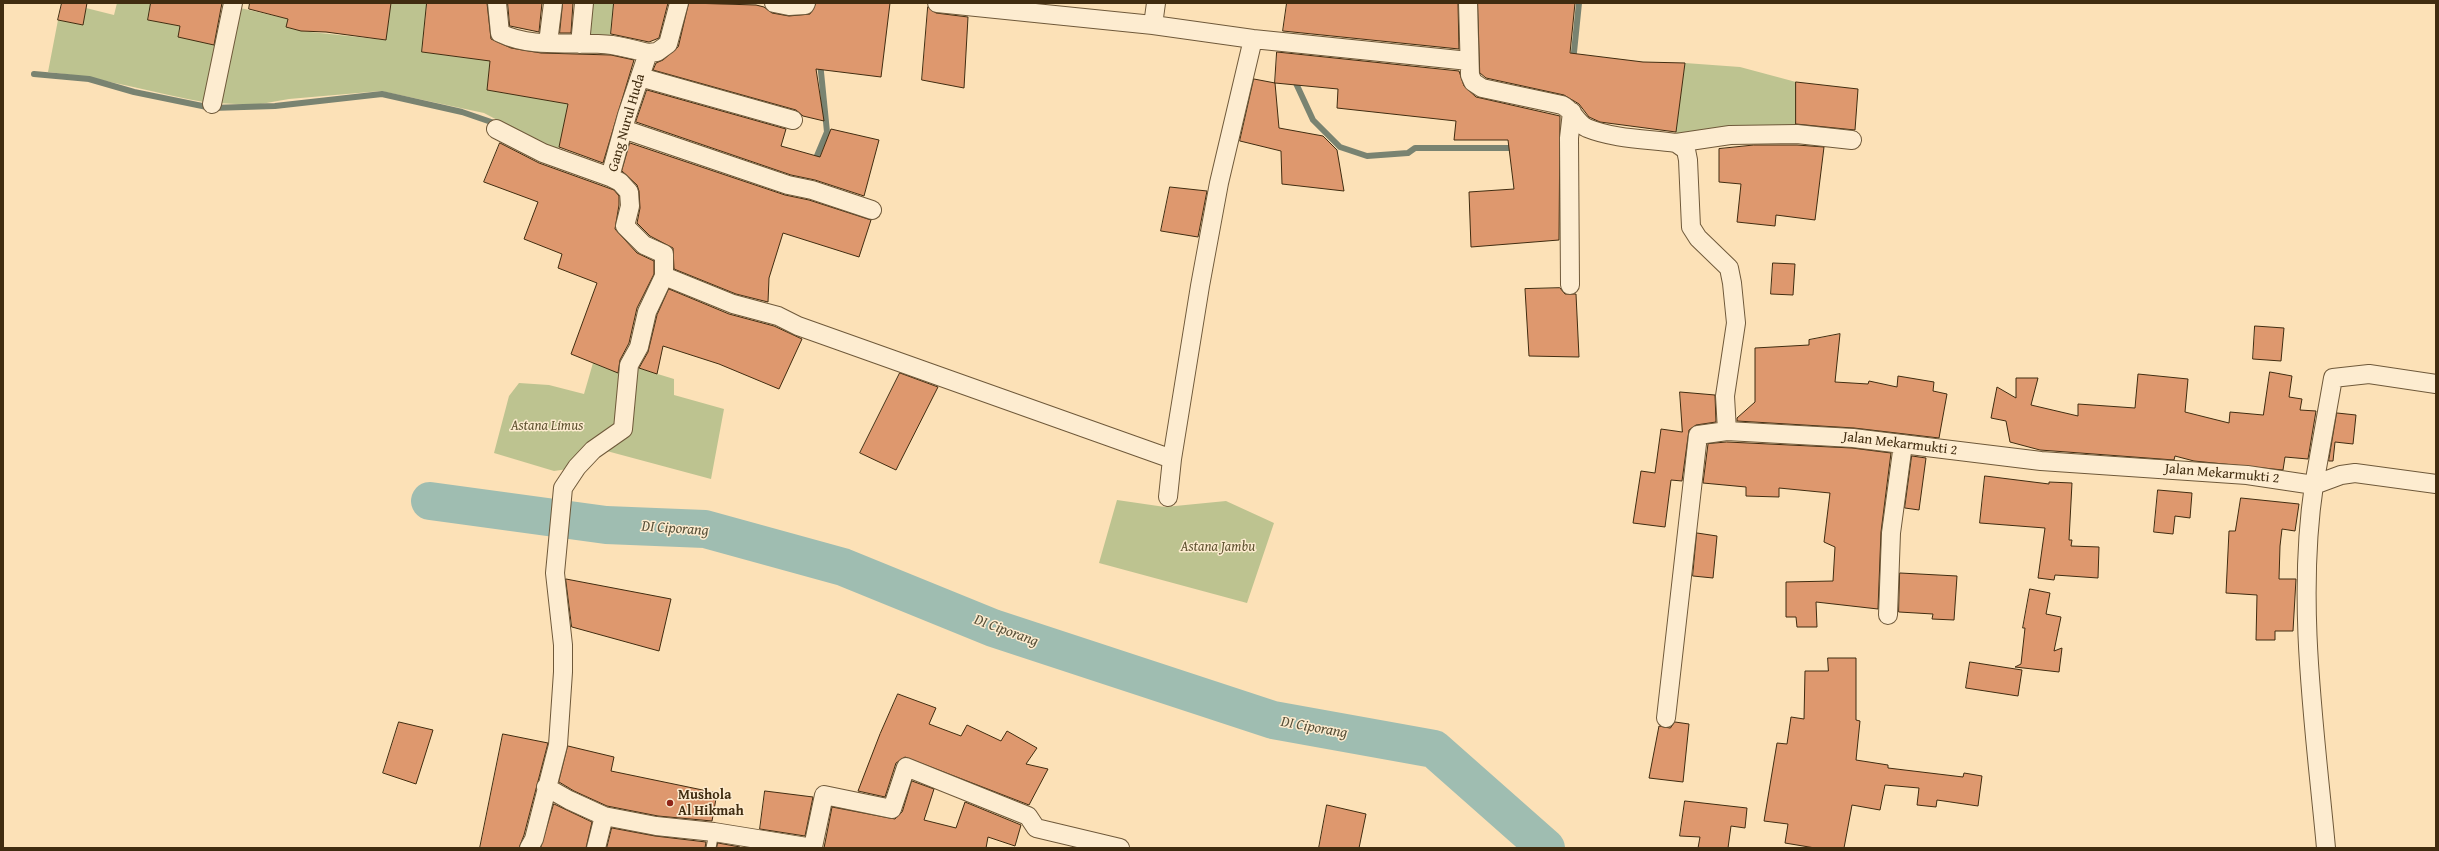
<!DOCTYPE html>
<html>
<head>
<meta charset="utf-8">
<style>
  body { margin:0 }
  #map { position:relative; width:2439px; height:851px; overflow:hidden; background:#fce1b7; font-family:"Gentium Book Plus",serif }
  canvas { display:block }
  .frame { position:absolute; inset:0; border:4px solid #402c10; pointer-events:none }
</style>
</head>
<body>
<div id="map">
<canvas width="2439" height="851"></canvas>
<div class="frame"></div>
</div>
<script>
const c = document.querySelector('canvas').getContext('2d');
c.lineJoin = 'round';
function fillPath(path, color) { c.fillStyle = color; c.fill(path, 'evenodd'); }
function stroke(path, color, width, dash) { c.strokeStyle = color; c.lineWidth = width; c.lineCap = dash ? 'butt' : 'round'; c.setLineDash(dash || []); c.stroke(path); }
function write(font, color, halo, rows, align = 'center') {
  c.font = font + ' "Gentium Book Plus",serif'; c.lineWidth = 3; c.setLineDash([]); c.textBaseline = 'middle'; c.strokeStyle = halo; c.fillStyle = color; for (const [text, x, y, turn = 0] of rows) {
    c.save(); c.translate(x, y); c.rotate((+turn || 0) * Math.PI / 180); c.textAlign = isNaN(turn) ? turn : align; if (halo) c.strokeText(text, 0, 0); c.fillText(text, 0, 0); c.restore();
  }
}
const green = new Path2D(`
  M 117,3 L 151,3 L 148,20 L 180,26 L 178,37 L 220,46 L 209,103 C 155,94 103,77 48,72 L 58,20 L 83,25 L 86,8 L 114,15 Z
  M 391,3 L 427,3 L 422,52 L 466,58 L 492,39 L 487,90 L 568,104 L 558,152 L 484,113 L 381,91 L 289,99 L 255,105 L 217,103 L 236,7 L 288,19 L 286,27 L 301,31 L 386,40 Z
  M 585,3 L 614,3 L 610,41 L 582,39 Z
  M 1685,63 L 1740,67 L 1796,82 L 1796,132 L 1675,139 Z
  M 593,363 L 622,374 L 620,426 L 568,469 L 554,471 L 494,453 L 509,396 L 519,383 L 549,385 L 584,394 Z
  M 635,367 L 674,379 L 674,395 L 724,409 L 711,479 L 603,450 L 628,431 Z
  M 1117,500 L 1165,507 L 1226,501 L 1274,523 L 1247,603 L 1099,563 Z`);
const stream = new Path2D(`
  M 1573,62 L 1579,3
  M 34,74 L 89,79 L 134,92 L 212,108 L 275,106 L 382,94 L 462,112 L 497,124
  M 1294,79 L 1313,120 L 1340,147 L 1367,156 L 1408,153 L 1415,148 L 1516,148
  M 814,163 L 827,132 L 820,62`);
const river = new Path2D(`
  M 430,501 L 606,525 L 705,529 L 843,567 L 993,628 L 1273,720 L 1434,749 L 1546,848`);
const building = new Path2D(`
  M 62,3 L 87,3 L 83,25 L 58,20 Z
  M 151,3 L 222,3 L 214,45 L 178,37 L 180,26 L 148,20 Z
  M 250,3 L 391,3 L 386,40 L 326,32 L 301,31 L 286,27 L 288,19 L 249,9 Z
  M 427,3 L 487,3 L 491,39 L 511,48 L 541,53 L 611,55 L 634,60 L 603,163 L 559,147 L 568,104 L 487,90 L 490,61 L 422,52 Z
  M 508,3 L 542,3 L 539,32 L 510,26 Z
  M 563,3 L 573,3 L 571,33 L 560,33 Z
  M 614,3 L 668,3 L 659,38 L 649,42 L 611,34 Z
  M 689,3 L 756,5 L 764,7 L 772,13 L 789,16 L 810,14 L 816,3 L 890,3 L 881,77 L 816,69 L 824,121 L 803,116 L 796,110 L 653,70 L 656,63 L 663,60 L 678,47 Z
  M 1287,3 L 1458,3 L 1459,49 L 1283,31 Z
  M 1478,3 L 1575,3 L 1570,53 L 1643,62 L 1685,63 L 1676,132 L 1600,122 L 1589,117 L 1579,104 L 1564,95 L 1486,78 L 1480,73 Z
  M 928,7 L 936,13 L 968,17 L 964,88 L 922,80 Z
  M 1277,52 L 1459,71 L 1464,86 L 1476,97 L 1560,116 L 1559,240 L 1471,247 L 1469,192 L 1514,189 L 1508,140 L 1454,140 L 1456,121 L 1337,108 L 1338,89 L 1275,83 Z
  M 1254,79 L 1275,83 L 1279,128 L 1323,136 L 1337,150 L 1344,191 L 1282,184 L 1281,151 L 1240,141 Z
  M 1796,82 L 1858,89 L 1855,130 L 1796,124 Z
  M 647,90 L 786,129 L 781,146 L 820,157 L 831,129 L 879,140 L 864,196 L 815,180 L 791,175 L 636,122 Z
  M 500,143 L 539,163 L 614,190 L 619,196 L 619,205 L 615,229 L 637,253 L 654,261 L 654,274 L 637,308 L 629,343 L 620,360 L 618,373 L 571,354 L 597,283 L 558,268 L 562,254 L 524,239 L 538,202 L 484,182 Z
  M 630,143 L 785,195 L 809,200 L 871,220 L 859,257 L 783,233 L 769,278 L 768,302 L 736,294 L 674,269 L 673,248 L 650,236 L 637,223 L 640,208 L 639,191 L 637,185 L 622,171 Z
  M 1754,145 L 1797,145 L 1824,147 L 1815,220 L 1776,215 L 1775,226 L 1737,222 L 1741,184 L 1719,182 L 1719,149 Z
  M 1170,187 L 1207,191 L 1198,237 L 1161,231 Z
  M 1773,263 L 1795,264 L 1793,295 L 1771,294 Z
  M 1560,288 L 1565,294 L 1576,294 L 1579,357 L 1529,356 L 1525,289 Z
  M 669,289 L 729,314 L 774,326 L 802,339 L 779,389 L 719,364 L 663,346 L 657,374 L 639,368 L 648,352 L 657,315 Z
  M 2255,326 L 2284,328 L 2281,361 L 2253,359 Z
  M 1840,334 L 1835,382 L 1868,384 L 1869,381 L 1897,387 L 1898,376 L 1934,382 L 1933,391 L 1947,394 L 1939,438 L 1854,428 L 1737,421 L 1737,418 L 1755,402 L 1755,348 L 1809,345 L 1809,340 Z
  M 2270,372 L 2292,376 L 2289,397 L 2302,399 L 2300,410 L 2316,411 L 2308,459 L 2285,457 L 2283,470 L 2194,461 L 2175,456 L 2174,460 L 2040,450 L 2010,442 L 2006,421 L 1991,418 L 1997,387 L 2016,398 L 2016,378 L 2038,378 L 2031,405 L 2078,416 L 2078,404 L 2135,408 L 2138,374 L 2188,379 L 2185,412 L 2229,423 L 2230,412 L 2263,415 Z
  M 900,373 L 938,387 L 896,470 L 860,453 Z
  M 1680,392 L 1715,395 L 1716,422 L 1696,425 L 1689,430 L 1682,481 L 1671,480 L 1665,527 L 1633,523 L 1641,471 L 1655,473 L 1661,429 L 1682,432 Z
  M 2337,413 L 2356,415 L 2353,444 L 2335,442 L 2333,461 L 2329,461 Z
  M 1727,442 L 1852,448 L 1891,453 L 1881,532 L 1878,609 L 1816,602 L 1817,627 L 1797,627 L 1796,617 L 1786,617 L 1786,582 L 1833,581 L 1835,547 L 1824,542 L 1830,493 L 1779,488 L 1779,497 L 1746,496 L 1746,487 L 1703,483 L 1708,444 Z
  M 1912,456 L 1926,458 L 1919,510 L 1905,508 Z
  M 1985,476 L 2049,484 L 2049,482 L 2072,483 L 2069,540 L 2072,540 L 2071,546 L 2099,547 L 2098,578 L 2055,575 L 2054,580 L 2038,578 L 2045,528 L 1980,523 Z
  M 2158,490 L 2192,493 L 2190,518 L 2175,516 L 2173,534 L 2154,532 Z
  M 2241,498 L 2299,504 L 2295,531 L 2282,529 L 2280,546 L 2279,579 L 2296,579 L 2293,631 L 2275,631 L 2275,640 L 2256,640 L 2257,595 L 2226,593 L 2229,531 L 2235,531 Z
  M 1697,533 L 1717,536 L 1713,578 L 1693,576 Z
  M 1900,573 L 1957,576 L 1954,620 L 1932,619 L 1933,614 L 1899,612 Z
  M 566,579 L 671,599 L 659,651 L 572,627 Z
  M 2030,589 L 2050,593 L 2046,614 L 2061,617 L 2054,651 L 2062,648 L 2059,672 L 2015,667 L 2021,664 L 2025,628 L 2023,628 Z
  M 1828,658 L 1856,658 L 1856,720 L 1860,721 L 1856,760 L 1888,765 L 1888,768 L 1963,777 L 1964,773 L 1982,776 L 1978,806 L 1937,800 L 1936,807 L 1917,805 L 1919,788 L 1885,785 L 1880,810 L 1852,805 L 1844,848 L 1815,848 L 1785,843 L 1788,824 L 1764,821 L 1777,743 L 1787,744 L 1791,717 L 1804,719 L 1805,671 L 1828,671 Z
  M 1970,662 L 2022,670 L 2018,696 L 1966,688 Z
  M 898,694 L 936,708 L 929,724 L 961,736 L 967,725 L 1001,741 L 1007,731 L 1037,748 L 1026,764 L 1048,769 L 1029,805 L 905,757 L 896,763 L 885,797 L 858,791 L 880,734 Z
  M 399,722 L 433,730 L 416,784 L 383,773 Z
  M 1675,722 L 1689,724 L 1683,782 L 1649,778 L 1659,726 L 1670,728 Z
  M 503,734 L 548,743 L 524,835 L 519,848 L 480,848 Z
  M 568,746 L 614,757 L 611,771 L 717,793 L 712,821 L 658,816 L 607,806 L 574,791 L 559,782 Z
  M 912,781 L 934,789 L 924,820 L 956,828 L 965,802 L 1021,825 L 1015,846 L 988,837 L 986,848 L 824,848 L 832,807 L 895,819 L 902,812 Z
  M 765,791 L 813,797 L 805,836 L 760,829 Z
  M 1685,801 L 1747,808 L 1745,828 L 1731,826 L 1728,848 L 1698,848 L 1700,837 L 1680,836 Z
  M 554,804 L 592,822 L 586,848 L 541,848 Z
  M 1327,805 L 1366,814 L 1359,848 L 1319,848 Z
  M 612,828 L 655,836 L 706,842 L 705,848 L 607,848 Z
  M 718,843 L 740,847 L 740,848 L 717,848 Z`);
const lane = new Path2D(`
  M 711,848 L 714,832`);
const street = new Path2D(`
  M 497,3 L 500,33 C 535,50 575,40 612,45 C 624,47 636,50 648,53
  M 774,3 L 789,6 L 805,5 L 806,3
  M 937,3 L 1153,25 L 1253,39 L 1469,61
  M 1468,3 L 1470,75 L 1473,82 L 1482,88 L 1562,105 C 1573,110 1576,123 1587,128 C 1614,139 1647,139 1676,143 L 1686,150 L 1688,160 L 1691,227 L 1698,238 L 1729,268 L 1732,283 L 1736,323 L 1725,396 L 1727,431 L 1853,438 L 2041,461 L 2247,475 L 2314,485 C 2296,604 2315,729 2326,848
  M 1153,25 L 1156,3
  M 548,43 L 553,3
  M 580,44 L 584,3
  M 640,77 L 793,120
  M 212,104 L 233,3
  M 496,129 L 543,153 L 610,177
  M 623,129 L 788,185 L 812,190 L 872,210
  M 1676,143 L 1730,135 L 1797,134 L 1852,140
  M 664,276 L 664,254 L 644,245 L 625,226 L 630,206 L 629,192 L 620,182 L 610,177 L 627,115 L 648,53 L 657,52 L 668,44 L 679,3
  M 1570,285 L 1569,138 L 1572,112
  M 2436,384 L 2369,374 L 2333,378 L 2314,485 L 2341,475 L 2355,473 L 2436,484
  M 1168,497 L 1172,459 L 1200,286 L 1219,183 L 1253,39
  M 1888,615 L 1891,533 L 1903,444
  M 1666,718 L 1698,435 L 1727,431
  M 546,787 L 569,800 L 604,816 L 656,826 L 714,832 L 813,848
  M 813,847 L 824,795 L 892,809 L 906,767 L 1028,816 L 1036,828 L 1120,848
  M 529,848 L 534,839 L 558,745 L 563,672 L 563,645 L 555,573 L 563,488 L 577,467 L 593,450 L 623,429 L 629,365 L 639,347 L 647,312 L 664,276 L 733,304 L 778,316 L 798,326 L 1172,459
  M 596,848 L 604,816`);
const markers = [
  [670,803,4,"#8f2418"]
];
const streetNames = [
  ["Gang Nurul Huda",627,123,-74],
  ["Jalan Mekarmukti 2",1900,444,7],
  ["Jalan Mekarmukti 2",2222,474,5]
];
const parkNames = [
  ["Astana Limus",547,426],
  ["Astana Jambu",1218,547]
];
const poiNames = [
  ["Mushola",678,795],
  ["Al Hikmah",678,811]
];
const waterNames = [
  ["DI Ciporang",675,529,4],
  ["DI Ciporang",1006,631,20],
  ["DI Ciporang",1314,728,10]
];
fillPath(green, '#bdc390');
stroke(stream, '#798371', 6);
stroke(river, '#9fbdb1', 38);
fillPath(building, '#de986e');
stroke(building, '#402c10', 1);
stroke(lane, '#6f593a', 11);
stroke(street, '#6f593a', 20);
stroke(lane, '#fdecd0', 9);
stroke(street, '#fdecd0', 18);
for (const [x, y, r, color] of markers) { const dot = new Path2D(); dot.arc(x, y, r, 0, 2 * Math.PI); c.fillStyle = color; c.fill(dot); stroke(dot, '#fdecd0', 1.5); }
write('14px', '#402c10', '#fdecd0', streetNames);
write('italic 14px', '#5f5230', '#fdecd0', parkNames);
write('bold 14px', '#402c10', '#fdecd0', poiNames, 'left');
write('italic 15px', '#585038', '#fdecd0', waterNames);
</script>
</body>
</html>
